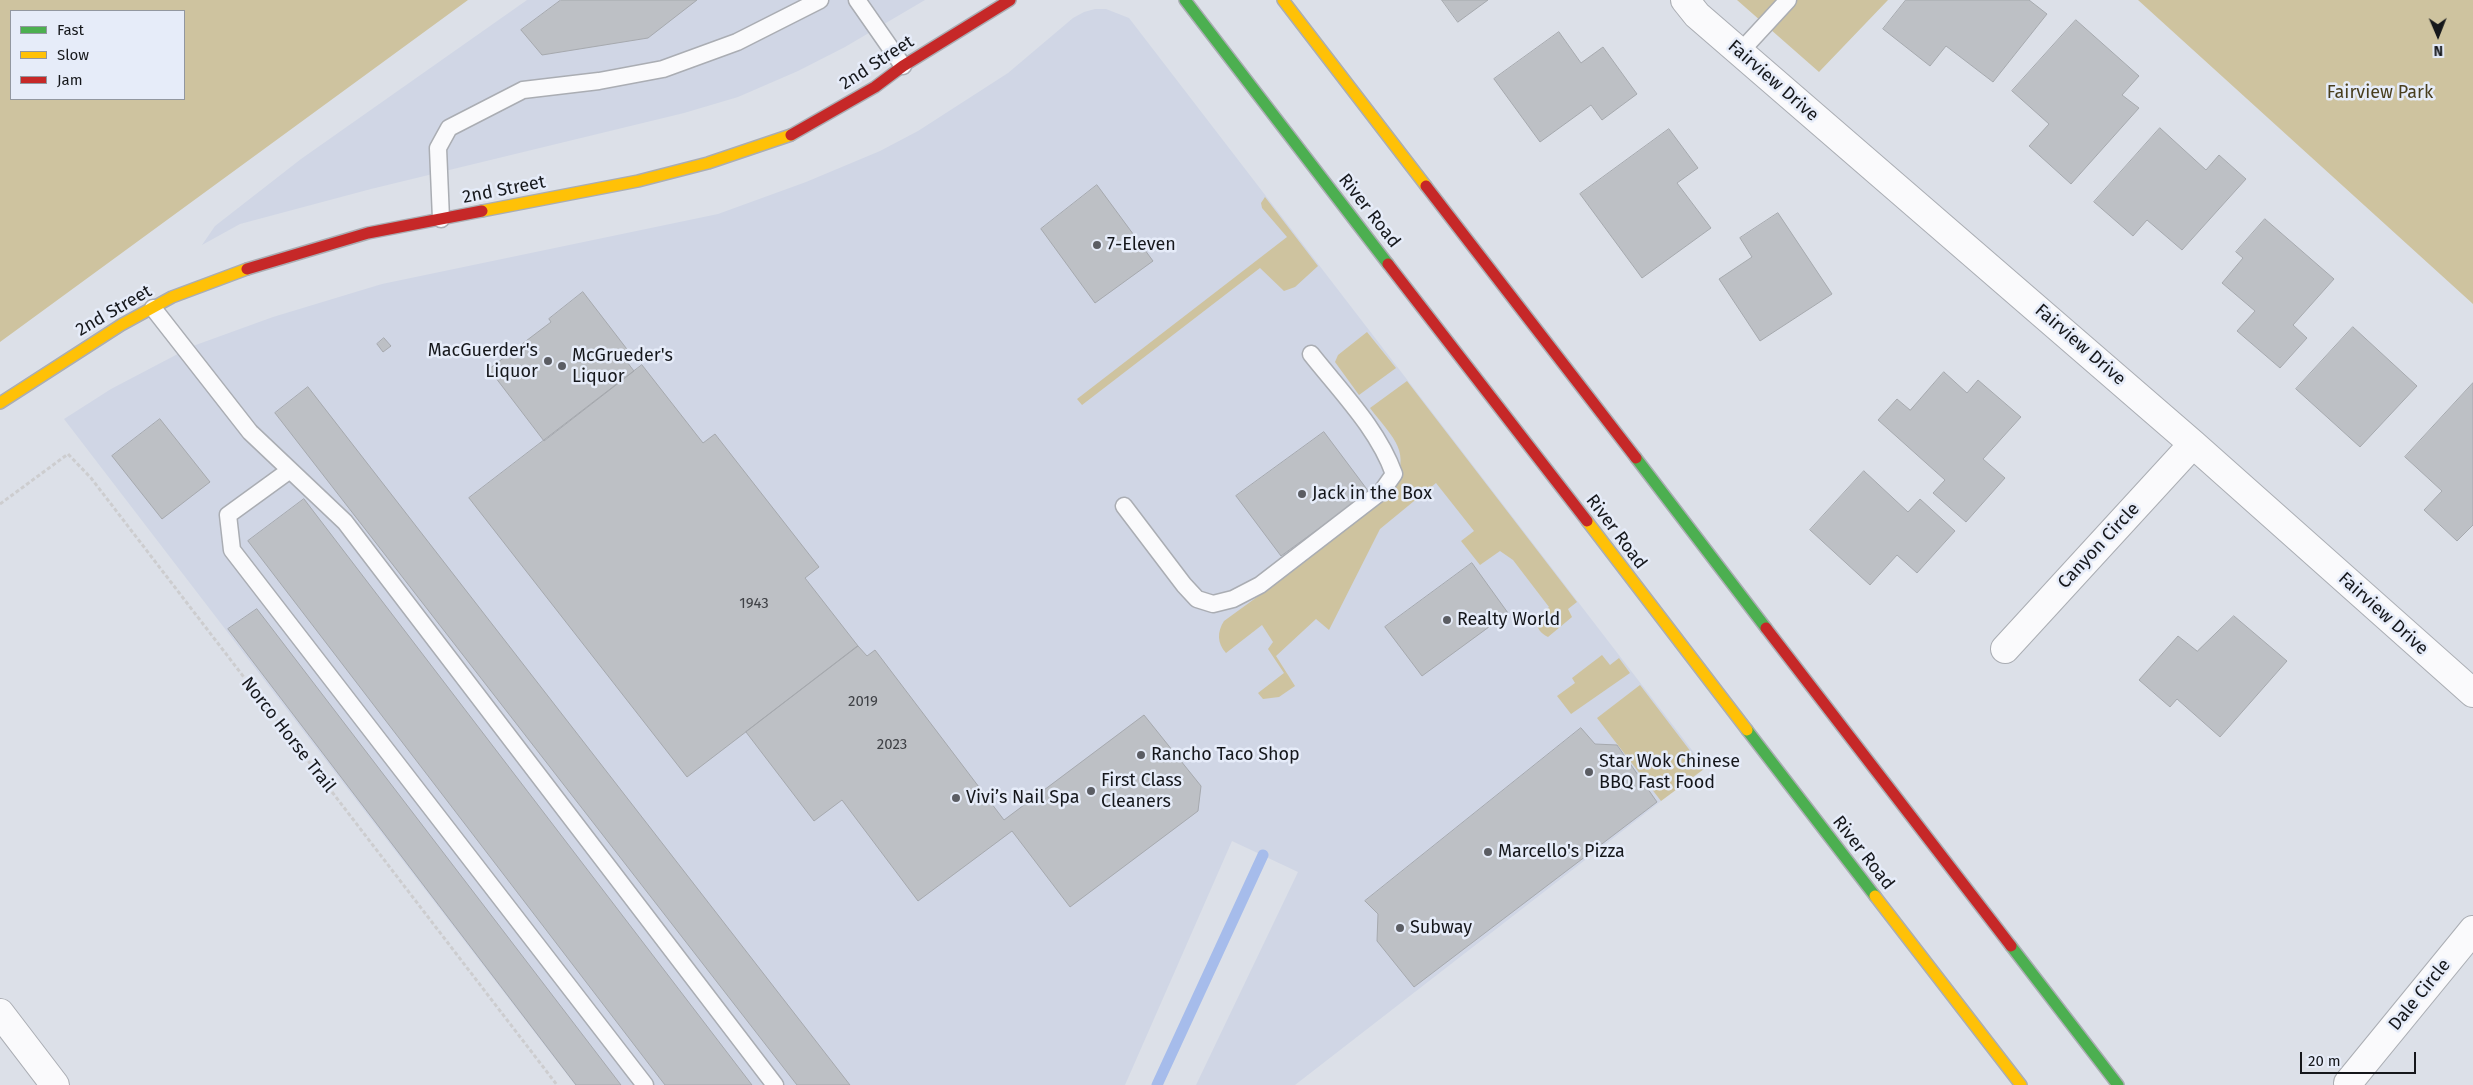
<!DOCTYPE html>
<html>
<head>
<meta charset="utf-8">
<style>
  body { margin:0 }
  #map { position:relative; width:2473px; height:1085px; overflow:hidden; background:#dce0e8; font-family:"Fira Sans",sans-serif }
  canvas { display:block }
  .legend { position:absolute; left:10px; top:10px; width:175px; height:90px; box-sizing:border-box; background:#e6ecf9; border:1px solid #9297a0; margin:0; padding:6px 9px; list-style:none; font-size:15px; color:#15171b }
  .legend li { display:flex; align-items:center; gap:10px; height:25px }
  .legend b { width:25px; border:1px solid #9297a0 }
  .north { position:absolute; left:2413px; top:10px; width:50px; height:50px; -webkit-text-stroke:4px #e6ecf9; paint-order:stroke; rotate:179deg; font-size:14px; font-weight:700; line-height:20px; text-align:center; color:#15171b }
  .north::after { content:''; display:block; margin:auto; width:18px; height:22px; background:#15171b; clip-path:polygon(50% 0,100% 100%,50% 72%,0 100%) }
  .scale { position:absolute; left:2300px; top:1052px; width:116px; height:22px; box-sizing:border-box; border:2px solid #15171b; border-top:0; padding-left:6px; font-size:15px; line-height:18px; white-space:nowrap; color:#15171b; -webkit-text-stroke:4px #e6ecf9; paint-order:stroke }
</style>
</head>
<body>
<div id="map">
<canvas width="2473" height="1085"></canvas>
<ul class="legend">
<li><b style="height:6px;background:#4caf50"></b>Fast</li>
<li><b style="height:6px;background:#ffc107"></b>Slow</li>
<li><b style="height:6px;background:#c62828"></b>Jam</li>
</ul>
<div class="north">N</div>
<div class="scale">20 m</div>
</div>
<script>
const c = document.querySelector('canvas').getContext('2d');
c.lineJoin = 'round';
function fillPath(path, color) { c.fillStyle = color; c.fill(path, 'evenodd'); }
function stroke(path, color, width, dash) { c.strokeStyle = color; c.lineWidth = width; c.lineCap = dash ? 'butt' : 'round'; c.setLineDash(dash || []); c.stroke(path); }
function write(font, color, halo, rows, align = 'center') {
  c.font = font + ' "Fira Sans",sans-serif'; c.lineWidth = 5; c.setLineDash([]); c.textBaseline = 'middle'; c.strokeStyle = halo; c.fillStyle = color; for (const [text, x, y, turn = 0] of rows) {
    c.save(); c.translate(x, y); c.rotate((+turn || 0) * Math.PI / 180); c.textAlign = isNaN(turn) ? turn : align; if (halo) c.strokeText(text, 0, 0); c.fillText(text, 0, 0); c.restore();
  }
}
const built = new Path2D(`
  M 527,0 L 925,0 L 845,47 L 798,71 L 738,97 L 684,113 L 371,189 L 240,224 L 202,245 L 215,226 L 301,159 Z
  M 1095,9 L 1106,9 L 1129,18 L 1705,767 L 1295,1085 L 1196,1085 L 1298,872 L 1232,841 L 1125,1085 L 575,1085 L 64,419 L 111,389 L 193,346 L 273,317 L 382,284 L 718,214 L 806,182 L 880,151 L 918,131 L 1008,73 L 1073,18 L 1084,12 Z`);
const green = new Path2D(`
  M 0,0 L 468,0 L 0,342 ZM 11,11 L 184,11 L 184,99 L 11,99 Z
  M 1737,0 L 1888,0 L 1819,72 Z
  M 2138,0 L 2473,0 L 2473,304 Z
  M 1265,197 L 1318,266 L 1295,287 L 1284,291 L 1260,268 L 1082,405 L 1077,399 L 1287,237 L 1262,208 L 1261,203 Z
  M 1367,332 L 1396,368 L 1359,395 L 1335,362 L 1338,355 Z
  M 1407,381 L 1577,602 L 1568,609 L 1572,617 L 1548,637 C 1540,633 1537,628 1535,619 L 1549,607 L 1513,560 L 1500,551 L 1480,565 L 1461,541 L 1474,531 L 1436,483 L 1380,529 L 1329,630 L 1316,619 L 1276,656 L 1295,686 L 1279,697 L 1263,699 L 1258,693 L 1284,673 L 1268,649 L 1273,642 L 1262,625 L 1226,653 C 1217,643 1217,632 1224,621 L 1297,568 L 1393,491 C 1411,449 1395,441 1370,408 Z
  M 1602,655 L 1610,665 L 1619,658 L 1630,673 L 1571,714 L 1557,696 L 1575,683 L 1572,678 Z
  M 1640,685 L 1704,769 L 1661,801 L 1597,718 Z`);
const stream = new Path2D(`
  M 1157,1085 L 1263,855`);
const building = new Path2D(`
  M 561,0 L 697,0 L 648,38 L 542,55 L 521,30 Z
  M 1442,0 L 1488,0 L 1458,22 Z
  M 1906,0 L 2029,0 L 2047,14 L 1993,82 L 1946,46 L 1930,66 L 1883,29 Z
  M 2076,20 L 2139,76 L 2122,95 L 2139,108 L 2071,184 L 2029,146 L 2049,124 L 2012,91 Z
  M 1559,32 L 1581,63 L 1603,47 L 1637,94 L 1602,120 L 1591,105 L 1540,142 L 1494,79 Z
  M 2160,128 L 2206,170 L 2219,155 L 2246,179 L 2182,250 L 2147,220 L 2133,236 L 2094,202 Z
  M 1669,129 L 1698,168 L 1677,183 L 1711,228 L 1642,278 L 1580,194 Z
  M 1097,185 L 1153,261 L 1095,303 L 1041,229 Z
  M 1778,213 L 1832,294 L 1760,341 L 1719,279 L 1752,257 L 1740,238 Z
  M 2265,219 L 2334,279 L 2293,325 L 2307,338 L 2280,368 L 2237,331 L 2255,311 L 2222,283 L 2243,258 L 2236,252 Z
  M 583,292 L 633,357 L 627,362 L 634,371 L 544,441 L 489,369 L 551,322 L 549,319 Z
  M 2353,327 L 2417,386 L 2360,447 L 2296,389 Z
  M 384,338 L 391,346 L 383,352 L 377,344 Z
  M 642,365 L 703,443 L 715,434 L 819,567 L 805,578 L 858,646 L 687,777 L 469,498 Z
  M 1944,372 L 1967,393 L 1978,380 L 2021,417 L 1983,459 L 2005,478 L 1966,522 L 1933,493 L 1945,480 L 1878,420 L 1897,399 L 1910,410 Z
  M 2473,383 L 2473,525 L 2457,541 L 2424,510 L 2442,491 L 2405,457 Z
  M 308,387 L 850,1085 L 797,1085 L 275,413 Z
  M 160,419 L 210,482 L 162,519 L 112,456 Z
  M 1324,432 L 1369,492 L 1281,556 L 1236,496 Z
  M 1864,471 L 1908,512 L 1920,499 L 1955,531 L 1917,573 L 1897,555 L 1870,585 L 1810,530 Z
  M 304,499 L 752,1085 L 665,1085 L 248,541 Z
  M 1472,563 L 1508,613 L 1422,676 L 1385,627 Z
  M 257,609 L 621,1085 L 576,1085 L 228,629 Z
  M 2234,616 L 2287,661 L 2220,737 L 2177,699 L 2170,707 L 2139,680 L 2178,636 L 2197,651 Z
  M 858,646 L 867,656 L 875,650 L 1004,820 L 1144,715 L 1201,786 L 1198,811 L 1070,907 L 1012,831 L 918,901 L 842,800 L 814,821 L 746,732 Z
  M 1581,728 L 1595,744 L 1617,745 L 1657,802 L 1414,987 L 1377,941 L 1378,914 L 1365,901 Z`);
const path = new Path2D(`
  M 0,504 L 68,454 L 91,478 L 557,1085`);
const lane = new Path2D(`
  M 857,0 L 903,66
  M 1740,52 L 1788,0
  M 441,219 L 438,148 L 449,128 L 523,90 L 599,81 L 663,69 L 737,42 L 820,0
  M 153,308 L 250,432 L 345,522 L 775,1085
  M 290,470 L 228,515 L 232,550 L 645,1085
  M 1124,506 L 1184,585 L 1197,599 L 1213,604 L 1233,599 L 1260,585 L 1382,491 L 1394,474 C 1378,429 1341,392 1311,354`);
const street = new Path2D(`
  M 1685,0 L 1697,15 L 2193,444 L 2473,693
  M 2005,649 L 2193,444
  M 0,1013 L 55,1085
  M 2348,1083 L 2473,930`);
const fast = new Path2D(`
  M 1185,0 L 1388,264
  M 1636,458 L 1766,628
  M 1747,730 L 1875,896
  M 2011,946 L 2118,1085`);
const slow = new Path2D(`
  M 1283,0 L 1426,186
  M 482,211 L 638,181 L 708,163 L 791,135
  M 0,403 L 121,325 L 172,297 L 247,269
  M 1587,521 L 1747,730
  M 1875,896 L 2021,1085`);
const jam = new Path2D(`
  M 791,135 L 875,87 L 903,66 L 1010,0
  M 1426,186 L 1636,458
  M 1388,264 L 1587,521
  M 247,269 L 368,233 L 482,211
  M 1766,628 L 2011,946`);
const markers = [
  [1097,245,5,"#5b5d63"],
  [548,361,5,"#5b5d63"],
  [562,366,5,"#5b5d63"],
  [1302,494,5,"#5b5d63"],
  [1447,620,5,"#5b5d63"],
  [1141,755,5,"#5b5d63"],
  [1589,772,5,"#5b5d63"],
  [1091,791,5,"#5b5d63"],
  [956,798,5,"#5b5d63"],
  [1488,852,5,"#5b5d63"],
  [1400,928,5,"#5b5d63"]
];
const numberNames = [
  ["1943",754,604],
  ["2019",863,702],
  ["2023",892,745]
];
const streetNames = [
  ["2nd Street",877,63,-33],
  ["Fairview Drive",1773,81,41],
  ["2nd Street",504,190,-11],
  ["River Road",1369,211,52],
  ["2nd Street",114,311,-30],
  ["Fairview Drive",2080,345,41],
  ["River Road",1616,532,53],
  ["Canyon Circle",2099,546,-47],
  ["Fairview Drive",2383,614,42],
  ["Norco Horse Trail",288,735,52],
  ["River Road",1863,853,52],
  ["Dale Circle",2420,995,-51]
];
const parkNames = [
  ["Fairview Park",2380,93]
];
const poiNames = [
  ["7-Eleven",1107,245],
  ["MacGuerder's",538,351,"right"],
  ["Liquor",538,372,"right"],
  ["McGrueder's",572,356],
  ["Liquor",572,377],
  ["Jack in the Box",1312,494],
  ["Realty World",1457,620],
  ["Rancho Taco Shop",1151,755],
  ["Star Wok Chinese",1599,762],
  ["BBQ Fast Food",1599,783],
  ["First Class",1101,781],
  ["Cleaners",1101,802],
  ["Vivi’s Nail Spa",966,798],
  ["Marcello's Pizza",1498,852],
  ["Subway",1410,928]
];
fillPath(built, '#d0d6e5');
fillPath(green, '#cec39f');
stroke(stream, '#a6bceb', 11);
fillPath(building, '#bdc0c5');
stroke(building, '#a6a9ae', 1);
stroke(lane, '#aaadb3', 19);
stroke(street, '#aaadb3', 30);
stroke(fast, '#aaadb3', 14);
stroke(slow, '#aaadb3', 14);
stroke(jam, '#aaadb3', 14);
stroke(path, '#cdcdcf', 3, [4, 2.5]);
stroke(lane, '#fafafc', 16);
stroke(street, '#fafafc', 28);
stroke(fast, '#4caf50', 11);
stroke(slow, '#ffc107', 11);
stroke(jam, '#c62828', 11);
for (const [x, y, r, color] of markers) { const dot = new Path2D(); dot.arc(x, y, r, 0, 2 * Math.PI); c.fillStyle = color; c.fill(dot); stroke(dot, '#e6ecf9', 2); }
write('15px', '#3f4146', null, numberNames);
write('18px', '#15171b', '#e6ecf9', streetNames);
write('18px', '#493e1d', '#e6ecf9', parkNames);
write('18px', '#15171b', '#e6ecf9', poiNames, 'left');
</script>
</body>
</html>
